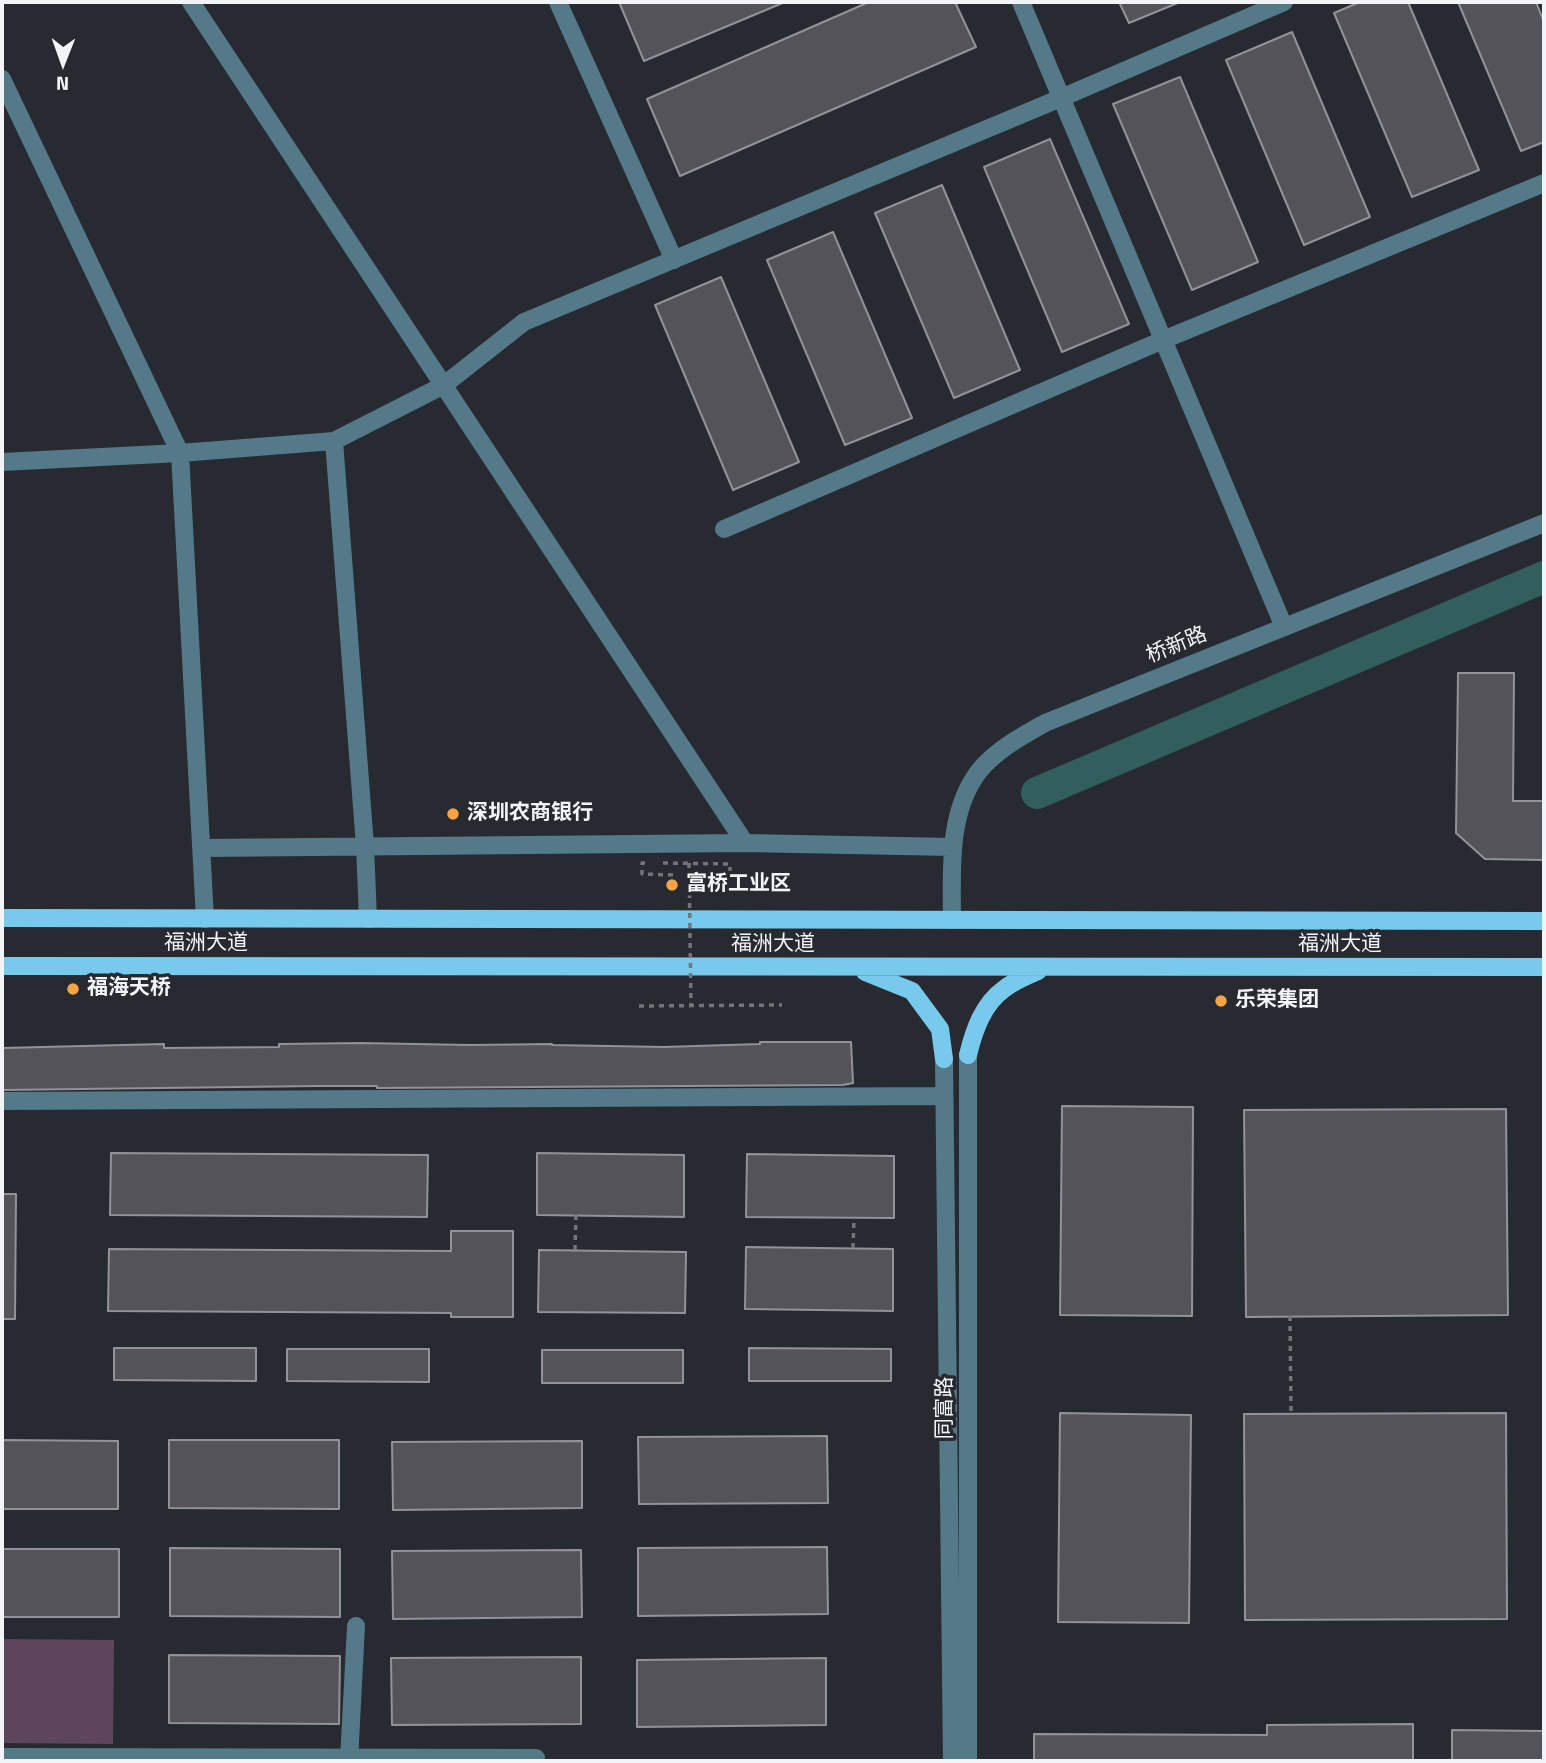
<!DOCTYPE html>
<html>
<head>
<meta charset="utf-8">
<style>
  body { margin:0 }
  #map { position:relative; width:1546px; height:1763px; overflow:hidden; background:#272a30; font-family:"Titillium Web",sans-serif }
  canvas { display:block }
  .frame { position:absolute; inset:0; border:4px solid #f2f4f7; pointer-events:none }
  .north { position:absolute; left:28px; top:28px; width:70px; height:70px; -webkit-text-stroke:5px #272a30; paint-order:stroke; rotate:181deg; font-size:19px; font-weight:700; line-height:28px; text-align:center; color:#f2f4f7 }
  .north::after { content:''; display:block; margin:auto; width:24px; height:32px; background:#f2f4f7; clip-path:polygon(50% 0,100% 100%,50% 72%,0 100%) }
</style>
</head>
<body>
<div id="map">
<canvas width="1546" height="1763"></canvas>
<div class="frame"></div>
<div class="north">N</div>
</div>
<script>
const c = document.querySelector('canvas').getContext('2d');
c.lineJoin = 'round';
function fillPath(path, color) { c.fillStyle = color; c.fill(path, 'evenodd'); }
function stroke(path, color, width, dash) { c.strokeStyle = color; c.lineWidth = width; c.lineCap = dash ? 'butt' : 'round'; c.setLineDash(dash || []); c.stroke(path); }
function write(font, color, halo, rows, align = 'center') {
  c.font = font + ' "Titillium Web","Noto Sans SC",sans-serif'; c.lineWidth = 7; c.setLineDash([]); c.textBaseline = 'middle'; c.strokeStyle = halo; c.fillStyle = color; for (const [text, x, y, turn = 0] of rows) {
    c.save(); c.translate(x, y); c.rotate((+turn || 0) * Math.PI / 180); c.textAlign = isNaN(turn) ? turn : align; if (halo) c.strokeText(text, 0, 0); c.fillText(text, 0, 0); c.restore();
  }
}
const green = new Path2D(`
  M 2,1639 L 114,1640 L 113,1744 L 2,1743 Z`);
const river = new Path2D(`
  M 1037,793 L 1544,577`);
const building = new Path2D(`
  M 619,2 L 785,2 L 644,61 Z
  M 869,2 L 955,2 L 976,47 L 680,176 L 647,99 Z
  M 1119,2 L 1180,2 L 1129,23 Z
  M 1360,2 L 1408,2 L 1479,170 L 1412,197 L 1334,13 Z
  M 1458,2 L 1536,2 L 1544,22 L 1544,142 L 1521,151 Z
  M 1292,32 L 1370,217 L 1304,245 L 1226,60 Z
  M 1180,77 L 1258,262 L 1192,290 L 1113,104 Z
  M 1050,139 L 1129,324 L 1062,352 L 984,167 Z
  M 942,185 L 1020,370 L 954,398 L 875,213 Z
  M 833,232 L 912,418 L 845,445 L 767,260 Z
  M 721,277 L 799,462 L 733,490 L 655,305 Z
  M 1458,673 L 1514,673 L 1513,801 L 1544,801 L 1544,860 L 1485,859 L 1456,833 Z
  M 760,1042 L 851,1042 L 853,1083 L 843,1085 L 377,1088 L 377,1086 L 318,1086 L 2,1090 L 2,1048 L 164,1044 L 164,1048 L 279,1047 L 279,1044 L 361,1043 L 470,1045 L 552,1044 L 552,1045 L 664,1047 L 760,1044 Z
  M 1062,1106 L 1193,1107 L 1192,1316 L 1060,1315 Z
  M 1506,1109 L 1508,1315 L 1246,1317 L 1244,1110 Z
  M 111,1153 L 428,1155 L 427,1217 L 110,1215 Z
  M 537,1153 L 684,1155 L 684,1217 L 537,1215 Z
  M 747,1154 L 894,1156 L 894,1218 L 746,1217 Z
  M 2,1194 L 16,1194 L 15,1319 L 2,1319 Z
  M 451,1231 L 513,1231 L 513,1317 L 451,1317 L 451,1313 L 108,1311 L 109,1249 L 451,1251 Z
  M 746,1247 L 893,1249 L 893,1311 L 745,1309 Z
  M 539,1250 L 686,1252 L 685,1313 L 538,1312 Z
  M 114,1348 L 256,1348 L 256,1381 L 114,1380 Z
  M 749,1348 L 891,1349 L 891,1381 L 749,1381 Z
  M 287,1349 L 429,1349 L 429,1382 L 287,1381 Z
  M 542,1350 L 683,1350 L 683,1383 L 542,1383 Z
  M 1060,1413 L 1191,1415 L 1189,1623 L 1058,1622 Z
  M 1506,1413 L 1507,1619 L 1245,1620 L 1244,1414 Z
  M 827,1436 L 828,1503 L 639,1504 L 638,1437 Z
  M 2,1440 L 118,1441 L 118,1509 L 2,1509 Z
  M 169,1440 L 339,1440 L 339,1509 L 169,1508 Z
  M 582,1441 L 582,1508 L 393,1510 L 392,1442 Z
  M 827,1547 L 828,1614 L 638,1616 L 638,1548 Z
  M 170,1548 L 340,1549 L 340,1617 L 170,1616 Z
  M 2,1549 L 119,1549 L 119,1617 L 2,1617 Z
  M 581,1550 L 582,1617 L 393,1619 L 392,1551 Z
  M 169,1655 L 340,1656 L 339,1724 L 169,1723 Z
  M 581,1657 L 581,1724 L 392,1725 L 391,1658 Z
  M 826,1658 L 826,1725 L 637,1727 L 637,1660 Z
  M 1413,1724 L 1413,1761 L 1034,1761 L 1034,1734 L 1267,1735 L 1267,1725 Z
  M 1452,1730 L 1544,1731 L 1544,1761 L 1452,1761 Z`);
const path = new Path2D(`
  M 645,863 L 642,863 L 642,874 L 675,875
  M 663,863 L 730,864 L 730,875 L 699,875
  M 639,1006 L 782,1005
  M 853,1248 L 854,1218
  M 575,1250 L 576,1215
  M 1290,1316 L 1291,1414`);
const minor = new Path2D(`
  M 191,2 L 745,843
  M 558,2 L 674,260
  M 1021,2 L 1284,627
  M 2,79 L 180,453 L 205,919
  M 334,441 L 365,846 L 368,919
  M 2,462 L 180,453 L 334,441 L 444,385 L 524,322 L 1061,98 L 1284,2
  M 724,529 L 1163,340 L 1544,183
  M 203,848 L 745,843 L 952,847
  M 952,920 C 952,871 947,813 979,771 C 996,750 1022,736 1045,723 L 1544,523
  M 944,1059 L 952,1761
  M 2,1101 L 944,1096
  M 2,1757 L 536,1758
  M 349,1761 L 356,1626
  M 968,1761 L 968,1055`);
const major = new Path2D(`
  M 2,918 L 1544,921
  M 2,966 L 1544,967
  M 865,972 L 912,991 L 940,1029 L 944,1059
  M 968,1055 C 974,1030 983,1004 1004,989 C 1014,981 1027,976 1038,971`);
const pathBridge = new Path2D(`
  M 689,863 L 691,1005`);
const markers = [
  [453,814,7,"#f5a346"],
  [672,885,7,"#f5a346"],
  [73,989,7,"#f5a346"],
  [1221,1001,7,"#f5a346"]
];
const streetNames = [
  ["桥新路",1177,646,-22],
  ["福洲大道",206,944],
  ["福洲大道",773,945],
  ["福洲大道",1340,945],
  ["同富路",946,1408,-90]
];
const poiNames = [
  ["深圳农商银行",467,814],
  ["富桥工业区",686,885],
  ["福海天桥",87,989],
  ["乐荣集团",1235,1001]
];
fillPath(green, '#5e455e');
stroke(river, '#325f5e', 32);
fillPath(building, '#54535a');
stroke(building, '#939199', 2);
stroke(path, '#72757a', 3.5, [5, 5]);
stroke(minor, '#547a8a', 18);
stroke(major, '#78caec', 18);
stroke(pathBridge, '#72757a', 3.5, [5, 5]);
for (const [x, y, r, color] of markers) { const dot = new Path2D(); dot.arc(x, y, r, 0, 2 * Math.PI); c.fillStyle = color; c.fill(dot); stroke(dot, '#272a30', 2.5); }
write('21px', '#f2f4f7', '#272a30', streetNames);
write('bold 21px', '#f2f4f7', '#272a30', poiNames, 'left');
</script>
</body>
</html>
